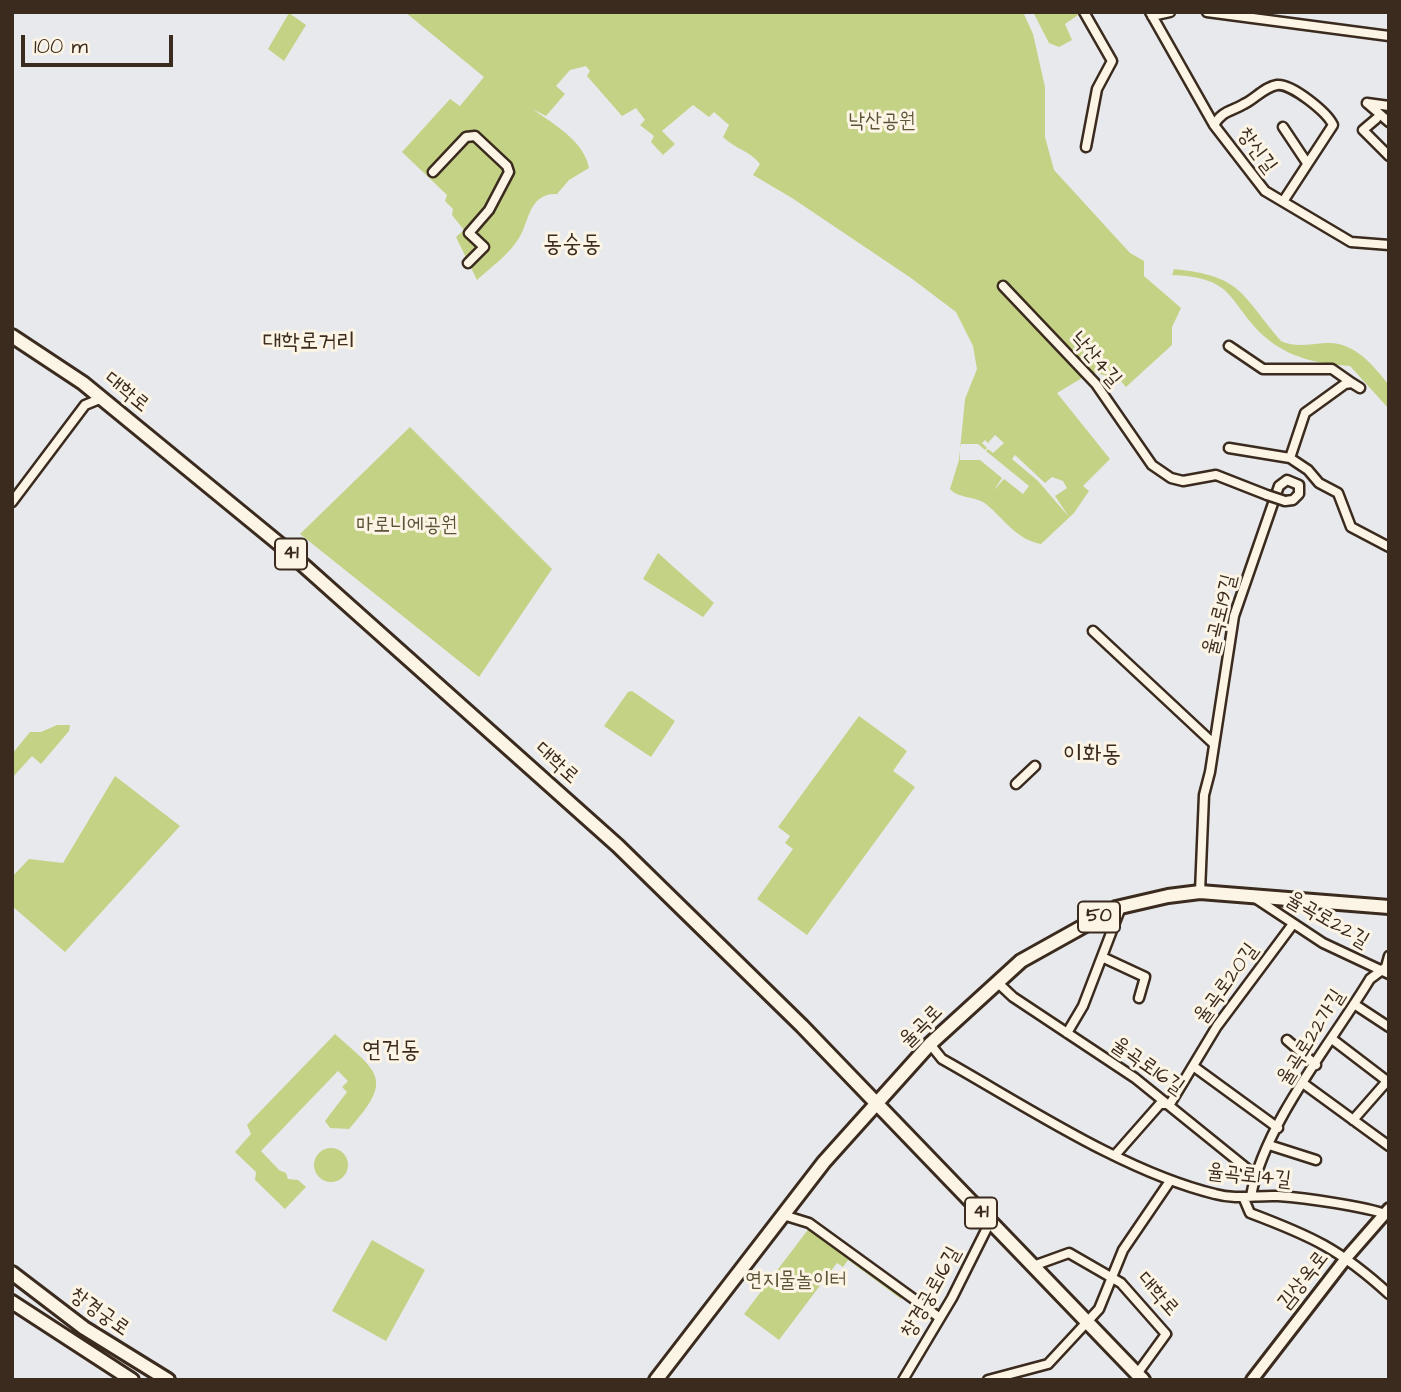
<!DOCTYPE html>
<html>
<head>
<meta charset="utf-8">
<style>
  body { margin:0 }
  #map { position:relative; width:1401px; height:1392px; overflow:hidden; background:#e7e9ec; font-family:"Architects Daughter",sans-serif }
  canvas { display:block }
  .frame { position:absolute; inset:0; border:14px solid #3b2a1e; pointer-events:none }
  .scale { position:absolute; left:21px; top:35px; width:152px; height:32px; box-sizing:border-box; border:4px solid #3b2a1e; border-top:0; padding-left:9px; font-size:21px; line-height:24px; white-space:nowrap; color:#3b2a1e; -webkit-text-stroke:5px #fcf5e5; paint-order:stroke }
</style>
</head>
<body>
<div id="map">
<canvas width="1401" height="1392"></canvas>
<div class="frame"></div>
<div class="scale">100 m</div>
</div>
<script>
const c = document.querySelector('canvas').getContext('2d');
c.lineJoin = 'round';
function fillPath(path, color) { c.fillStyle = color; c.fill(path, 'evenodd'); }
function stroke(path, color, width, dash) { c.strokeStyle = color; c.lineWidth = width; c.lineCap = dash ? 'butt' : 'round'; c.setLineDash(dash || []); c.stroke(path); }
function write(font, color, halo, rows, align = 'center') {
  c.font = font + ' "Architects Daughter","Poor Story",sans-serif'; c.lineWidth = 6; c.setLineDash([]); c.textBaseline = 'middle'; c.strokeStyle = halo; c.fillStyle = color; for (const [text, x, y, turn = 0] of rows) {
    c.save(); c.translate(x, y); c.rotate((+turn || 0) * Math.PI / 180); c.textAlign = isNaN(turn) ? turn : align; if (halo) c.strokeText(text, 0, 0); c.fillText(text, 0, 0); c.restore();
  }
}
const green = new Path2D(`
  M 405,12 L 1023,12 L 1033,34 L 1045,87 L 1045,137 L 1054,170 L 1130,253 L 1144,261 L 1144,276 L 1181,308 L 1172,327 L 1172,345 L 1126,387 L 1119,379 L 1092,372 L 1057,393 L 1110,459 L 1083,486 L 1089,491 L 1074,513 L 1041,544 C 1017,540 1004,519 986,504 C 976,496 959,499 950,489 L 959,460 L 965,399 L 977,369 L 973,346 L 956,312 L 911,278 L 792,198 L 753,175 L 760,164 C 749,150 735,149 723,137 L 729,125 L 714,112 L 709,117 L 693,105 L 662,131 L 675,144 L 663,155 L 651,142 L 654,136 L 640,125 L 645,120 L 636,108 L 622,116 L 587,76 L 590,71 L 586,66 L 570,70 L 556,86 L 565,94 L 546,116 L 532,109 C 554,124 584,141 589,168 L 569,180 L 557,194 C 527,193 530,224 517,241 C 507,256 490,268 477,280 L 456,237 L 464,230 L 452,215 L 453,209 L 445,201 L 447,195 L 402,152 L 450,99 L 460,106 L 484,77 ZM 995,435 L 1004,443 L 993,453 L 988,449 L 986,451 L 1029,486 L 1023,494 L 1004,479 L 994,490 L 1002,478 L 980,460 L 960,460 L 960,444 L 978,444 L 985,450 L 987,448 L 982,443 L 985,440 L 988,443 ZM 1015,455 L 1045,483 L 1052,477 L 1063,481 L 1067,488 L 1055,496 L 1069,517 L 1038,481 L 1012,459 Z
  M 1033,12 L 1076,12 L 1078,15 L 1065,24 L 1072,40 L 1059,47 L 1049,43 Z
  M 289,13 L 306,25 L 284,61 L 268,49 Z
  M 1174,269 C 1242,276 1240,293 1281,341 C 1296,348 1310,344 1326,343 C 1354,341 1373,365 1389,385 L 1389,409 L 1350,366 C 1319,364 1289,358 1265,337 C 1226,301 1237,278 1172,275 Z
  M 410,427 L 552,569 L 479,677 L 300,534 Z
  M 658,553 L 714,603 L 703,617 L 643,579 Z
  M 632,691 L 675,721 L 651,757 L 604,726 L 628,692 Z
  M 859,716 L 907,751 L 893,771 L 915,787 L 807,935 L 757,899 L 793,849 L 785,843 L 790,836 L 778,827 Z
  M 57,725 L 70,725 L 69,731 L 41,764 L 32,756 L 12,778 L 12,754 L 30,732 L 41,732 Z
  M 115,776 L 180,826 L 65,952 L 12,906 L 12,877 L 29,859 L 63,863 Z
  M 335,1034 C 379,1073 394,1079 349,1129 L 330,1128 L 325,1121 L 347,1092 L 342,1087 L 348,1081 L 338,1071 L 261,1151 L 279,1170 L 286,1173 L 288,1179 L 298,1180 L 306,1187 L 285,1209 L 255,1180 L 256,1172 L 235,1152 L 251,1134 L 247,1125 Z
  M314 1165a17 17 0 1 1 34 0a17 17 0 1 1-34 0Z
  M 810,1227 L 903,1296 L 901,1299 L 848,1260 L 843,1267 L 837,1263 L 779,1340 L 744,1314 Z
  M 372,1240 L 425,1270 L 386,1341 L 332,1311 Z`);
const minor = new Path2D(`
  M 1084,12 L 1112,61 L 1097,89 L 1086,147
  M 1150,12 L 1214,125 L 1265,191 L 1351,242 L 1389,245
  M 1207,12 L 1389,36
  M 1152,16 L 1170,12
  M 1367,103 L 1389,122
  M 1367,103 L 1389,106
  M 1376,119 L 1363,130 L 1389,156
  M 1214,125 C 1223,110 1231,112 1244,104 C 1255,99 1264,87 1277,85 C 1291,83 1327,112 1333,125 L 1284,200
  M 1283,127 L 1307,163
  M 433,172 L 466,137 L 475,136 L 507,166 L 509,172 L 489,210 L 469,233 L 484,247 L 468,263
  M 1003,286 L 1096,384 L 1152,465 L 1171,478 L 1183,481 L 1216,475 L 1267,495
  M 1229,346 L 1263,369 L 1332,369 L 1352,383
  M 1229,448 L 1290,458 L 1308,470 L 1319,483 L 1338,493 L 1351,527 L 1389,547
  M 1290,458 L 1305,413 L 1345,384 L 1352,383 L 1360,388
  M 12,502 L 85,405 L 102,398
  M 1093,631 L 1214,744
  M 1016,784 L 1035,766
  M 1200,892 L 1204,795 L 1210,772 L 1234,616 L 1279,486 L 1287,480 L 1299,485 L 1299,494 L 1293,500 L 1285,501
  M 1255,898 L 1323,943 L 1389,974
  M 1102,957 L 1145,977 L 1139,998
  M 997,982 L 1013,997 L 1135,1078 L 1255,1175
  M 1354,1004 L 1389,1027
  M 1067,1033 L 1083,1006 L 1121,907
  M 1332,1039 L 1387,1081
  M 1287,1040 L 1316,1065
  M 930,1044 L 942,1059 C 1024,1105 1124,1172 1215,1194 C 1236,1200 1256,1195 1278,1196 C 1306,1198 1363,1206 1389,1215
  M 1193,1066 L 1278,1128
  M 1304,1084 L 1389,1146
  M 1353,1120 L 1389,1079
  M 1269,1145 L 1316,1160
  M 1116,1154 L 1160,1104 L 1170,1104 L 1217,1026 L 1293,924
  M 1251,1196 C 1264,1124 1332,1042 1370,979 L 1386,967 L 1389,956
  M 1244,1199 L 1250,1213 C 1311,1236 1340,1249 1389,1294
  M 783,1215 L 809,1223 L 940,1318
  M 1033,1266 L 1069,1253 L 1121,1283 L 1166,1334 L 1137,1374
  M 903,1380 L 952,1298 L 990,1222
  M 988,1380 L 1048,1364 L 1087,1322 L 1099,1309 L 1123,1250 L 1170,1181`);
const tertiary = new Path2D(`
  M 1252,1380 L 1347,1257 L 1389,1209`);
const primary = new Path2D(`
  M 12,336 L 83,383 L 283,547 L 618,846 L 802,1026 L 1143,1380
  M 12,1273 L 84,1328 L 168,1380
  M 12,1302 L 132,1380
  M 656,1380 L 824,1162 L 930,1044 L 1021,961 L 1116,908 L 1168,896 L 1200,892 L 1389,907`);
const minorBridge = new Path2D(`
  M 1267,495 L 1285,501`);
const shields = [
  [291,554,32],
  [1099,917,42],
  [981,1213,32]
];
const shieldNames = [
  ["41",291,554],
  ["50",1099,917],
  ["41",981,1213]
];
const parkNames = [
  ["낙산공원",882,123],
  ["마로니에공원",407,527],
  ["연지물놀이터",796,1282]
];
const streetNames = [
  ["창신길",1256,151,53],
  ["낙산4길",1095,360,49],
  ["대학로",126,393,39],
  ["율곡로19길",1221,615,-76],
  ["대학로",556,764,42],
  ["율곡로22길",1327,921,30],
  ["율곡로20길",1227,984,-54],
  ["율곡로",922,1027,-45],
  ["율곡로22가길",1312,1038,-58],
  ["율곡로16길",1147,1067,35],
  ["율곡로14길",1249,1177,6],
  ["김상옥로",1304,1281,-52],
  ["창경궁로16길",932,1293,-61],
  ["대학로",1157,1295,48],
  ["창경궁로",99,1313,35]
];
const neighbourhoodNames = [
  ["대학로거리",309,343]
];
const quarterNames = [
  ["동숭동",572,246],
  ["이화동",1092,756],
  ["연건동",391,1052]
];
fillPath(green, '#c4d286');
stroke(minor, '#3b2a1e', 13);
stroke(tertiary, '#3b2a1e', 16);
stroke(primary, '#3b2a1e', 18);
stroke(minor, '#fcf5e5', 8);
stroke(tertiary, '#fcf5e5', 10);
stroke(primary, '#fcf5e5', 12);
stroke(minorBridge, '#3b2a1e', 13, []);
stroke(minorBridge, '#fcf5e5', 8);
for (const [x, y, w] of shields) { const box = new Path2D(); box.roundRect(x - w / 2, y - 15.5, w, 31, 5); c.fillStyle = '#fcf5e5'; c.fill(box); stroke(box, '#3b2a1e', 2); }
write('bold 19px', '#3b2a1e', null, shieldNames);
write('21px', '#5d5438', '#fcf5e5', parkNames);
write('21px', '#3b2a1e', '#fcf5e5', streetNames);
write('23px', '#3b2a1e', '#fcf5e5', neighbourhoodNames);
write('24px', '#3b2a1e', '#fcf5e5', quarterNames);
</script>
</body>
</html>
